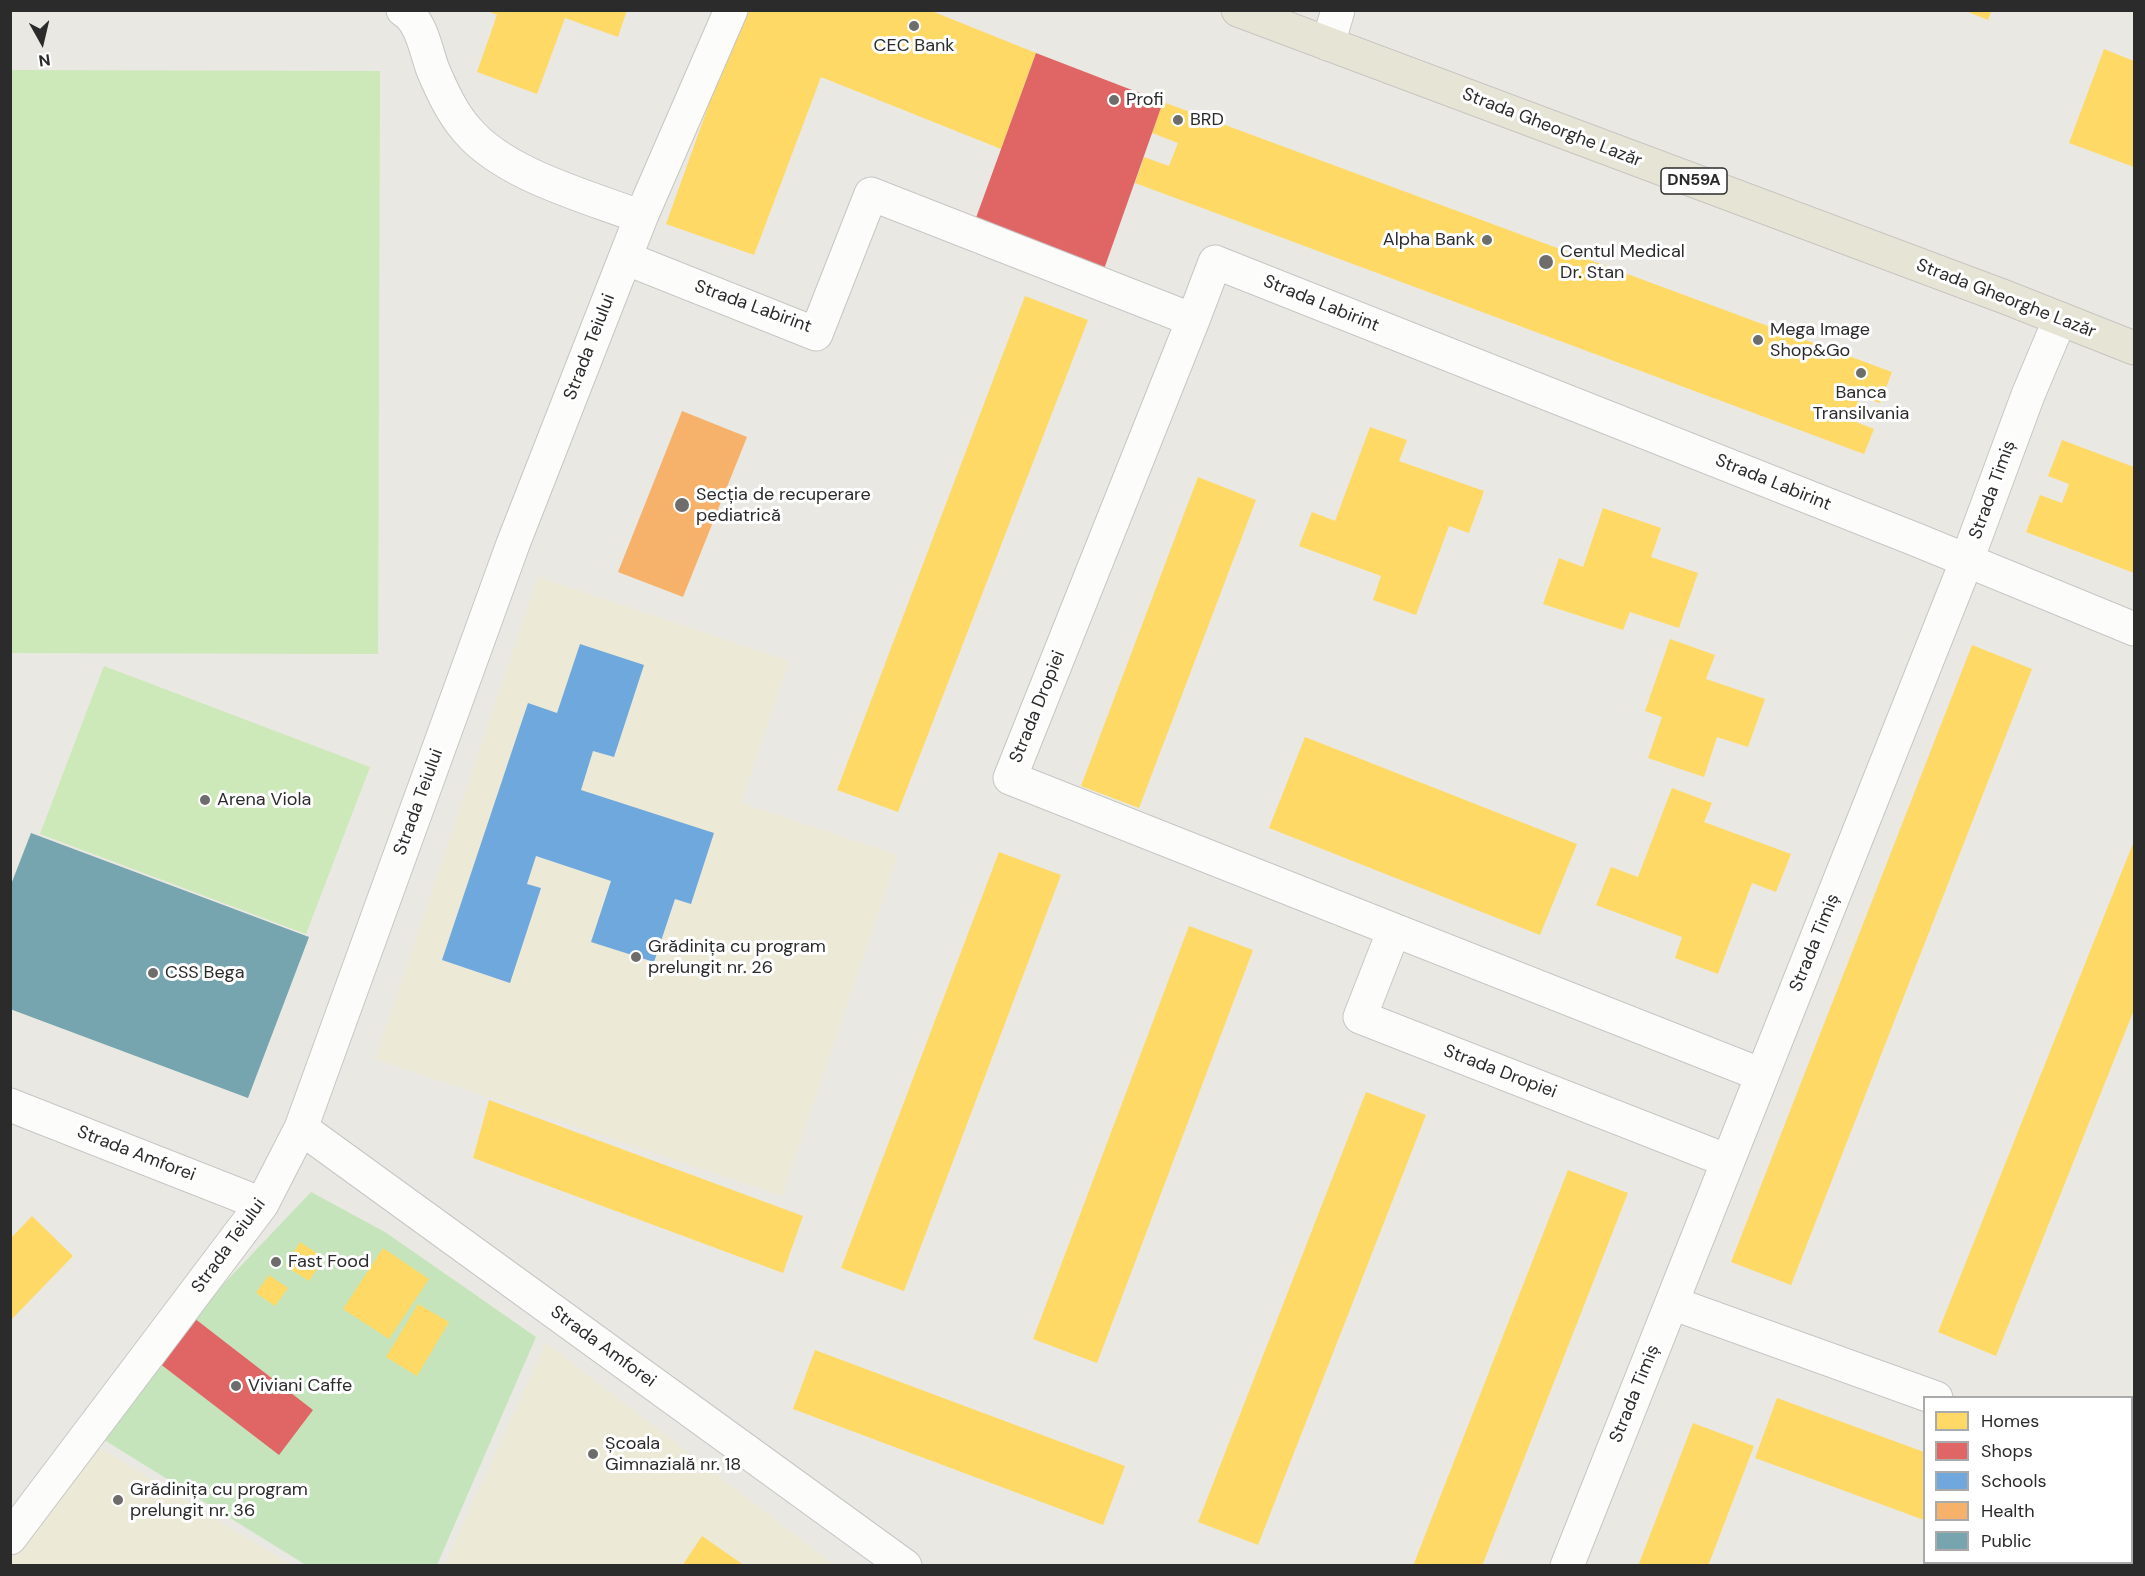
<!DOCTYPE html>
<html>
<head>
<meta charset="utf-8">
<style>
  body { margin:0 }
  #map { position:relative; width:2145px; height:1576px; overflow:hidden; background:#eae8e2; font-family:"DM Sans",sans-serif }
  canvas { display:block }
  .frame { position:absolute; inset:0; border:12px solid #2b2b2b; pointer-events:none }
  .legend { position:absolute; left:1923px; top:1396px; width:210px; height:168px; box-sizing:border-box; background:#fff; border:2px solid #aaa; margin:0; padding:8px 10px; list-style:none; font-size:18px; color:#2b2b2b }
  .legend li { display:flex; align-items:center; gap:12px; height:30px }
  .legend b { width:30px; border:2px solid #aaa }
  .north { position:absolute; left:12px; top:12px; width:60px; height:60px; -webkit-text-stroke:4px #fff; paint-order:stroke; rotate:172deg; font-size:16px; font-weight:700; line-height:24px; text-align:center; color:#2b2b2b }
  .north::after { content:''; display:block; margin:auto; width:21px; height:27px; background:#2b2b2b; clip-path:polygon(50% 0,100% 100%,50% 72%,0 100%) }
</style>
</head>
<body>
<div id="map">
<canvas width="2145" height="1576"></canvas>
<div class="frame"></div>
<ul class="legend">
<li><b style="height:16px;background:#ffd966"></b>Homes</li>
<li><b style="height:16px;background:#e06666"></b>Shops</li>
<li><b style="height:16px;background:#6fa8dc"></b>Schools</li>
<li><b style="height:16px;background:#f6b26b"></b>Health</li>
<li><b style="height:16px;background:#76a5af"></b>Public</li>
</ul>
<div class="north">N</div>
</div>
<script>
const c = document.querySelector('canvas').getContext('2d');
c.lineJoin = 'round';
function fillPath(path, color) { c.fillStyle = color; c.fill(path, 'evenodd'); }
function stroke(path, color, width, dash) { c.strokeStyle = color; c.lineWidth = width; c.lineCap = dash ? 'butt' : 'round'; c.setLineDash(dash || []); c.stroke(path); }
function write(font, color, halo, rows, align = 'center') {
  c.font = font + ' "DM Sans",sans-serif'; c.lineWidth = 6; c.setLineDash([]); c.textBaseline = 'middle'; c.strokeStyle = halo; c.fillStyle = color; for (const [text, x, y, turn = 0] of rows) {
    c.save(); c.translate(x, y); c.rotate((+turn || 0) * Math.PI / 180); c.textAlign = isNaN(turn) ? turn : align; if (halo) c.strokeText(text, 0, 0); c.fillText(text, 0, 0); c.restore();
  }
}
const education = new Path2D(`
  M 538,577 L 789,661 L 741,803 L 898,855 L 782,1196 L 375,1059 Z
  M 546,1343 L 834,1565 L 444,1566 Z
  M 94,1444 L 291,1565 L 11,1566 L 10,1556 Z`);
const green = new Path2D(`
  M 311,1192 L 385,1232 L 536,1337 L 437,1565 L 306,1565 L 101,1438 L 216,1292 Z`);
const pitch = new Path2D(`
  M 11,70 L 380,71 L 378,654 L 11,653 Z
  M 104,666 L 370,767 L 306,934 L 40,834 Z`);
const homes = new Path2D(`
  M 485,10 L 627,10 L 618,37 L 565,18 L 537,94 L 477,72 L 497,15 Z
  M 745,10 L 929,10 L 1036,53 L 1001,149 L 821,77 L 754,255 L 666,224 L 742,12 Z
  M 1963,10 L 1992,10 L 1988,20 Z
  M 2104,49 L 2134,61 L 2134,167 L 2069,143 Z
  M 1163,102 L 1892,372 L 1880,403 L 1860,396 L 1851,420 L 1874,429 L 1864,454 L 1135,183 L 1144,157 L 1169,166 L 1178,143 L 1152,133 Z
  M 1025,296 L 1088,320 L 898,812 L 837,790 Z
  M 1370,427 L 1407,440 L 1399,461 L 1484,491 L 1469,533 L 1449,526 L 1416,615 L 1373,600 L 1381,576 L 1299,546 L 1312,512 L 1335,521 Z
  M 2062,440 L 2134,467 L 2134,573 L 2026,532 L 2040,495 L 2062,503 L 2069,484 L 2048,476 Z
  M 1198,477 L 1256,500 L 1139,808 L 1081,786 Z
  M 1603,508 L 1661,528 L 1651,557 L 1698,573 L 1679,628 L 1630,612 L 1623,630 L 1543,604 L 1559,558 L 1583,567 Z
  M 1670,639 L 1715,655 L 1706,679 L 1765,699 L 1748,747 L 1717,737 L 1704,777 L 1648,758 L 1662,717 L 1645,711 Z
  M 1972,645 L 2032,669 L 1791,1285 L 1731,1262 Z
  M 1305,737 L 1577,844 L 1540,935 L 1269,828 Z
  M 1672,788 L 1712,803 L 1704,822 L 1791,854 L 1776,892 L 1752,883 L 1718,974 L 1675,958 L 1682,937 L 1596,905 L 1611,867 L 1638,877 Z
  M 2134,841 L 2134,1010 L 1996,1356 L 1938,1332 Z
  M 999,852 L 1061,875 L 904,1291 L 841,1268 Z
  M 1189,926 L 1253,950 L 1097,1363 L 1033,1339 Z
  M 1366,1092 L 1426,1115 L 1258,1545 L 1198,1522 Z
  M 489,1100 L 803,1216 L 783,1273 L 473,1158 Z
  M 1568,1170 L 1628,1193 L 1482,1566 L 1413,1566 Z
  M 32,1216 L 73,1256 L 10,1321 L 10,1239 Z
  M 300,1242 L 324,1258 L 309,1281 L 285,1266 Z
  M 383,1248 L 429,1279 L 389,1339 L 343,1309 Z
  M 269,1275 L 288,1288 L 275,1306 L 256,1293 Z
  M 418,1304 L 449,1322 L 417,1376 L 386,1357 Z
  M 815,1350 L 1125,1466 L 1103,1525 L 793,1409 Z
  M 1777,1398 L 1924,1452 L 1924,1520 L 1755,1458 Z
  M 1693,1423 L 1754,1446 L 1708,1566 L 1638,1566 Z
  M 702,1536 L 745,1566 L 682,1566 Z
  M 2066,1562 L 2064,1566 L 2049,1566 L 2041,1563 Z`);
const shops = new Path2D(`
  M 1036,53 L 1163,102 L 1103,272 L 973,226 Z
  M 194,1318 L 313,1410 L 279,1455 L 159,1363 Z`);
const schools = new Path2D(`
  M 580,644 L 644,665 L 614,757 L 593,751 L 581,790 L 714,833 L 691,904 L 675,899 L 654,962 L 591,942 L 611,881 L 536,856 L 527,884 L 541,888 L 510,983 L 442,960 L 528,703 L 557,713 Z`);
const health = new Path2D(`
  M 682,411 L 747,437 L 683,597 L 618,572 Z`);
const public = new Path2D(`
  M 31,833 L 309,937 L 248,1098 L 10,1009 L 10,887 Z`);
const minor = new Path2D(`
  M 403,10 C 422,21 426,52 433,70 C 442,91 452,113 467,130 C 505,175 586,196 641,217
  M 1328,44 L 1338,10
  M 625,258 L 816,334 L 871,194 L 1193,320 L 1215,262 L 1917,540 L 2134,629
  M 1193,320 L 1010,778 L 1394,930
  M 10,1105 L 262,1204
  M 301,1128 L 905,1566
  M 1728,1161 L 1360,1017 L 1394,930 L 1762,1075
  M 1672,1303 L 1936,1398
  M 2132,1468 L 2134,1469
  M 10,1538 L 262,1204 L 301,1128 L 513,544 L 641,217 L 731,10
  M 1567,1566 L 1967,560 L 2028,395 L 2060,319`);
const major = new Path2D(`
  M 1238,10 L 2005,297 L 2134,348`);
const markers = [
  [914,26,6,"#6e6d6b"],
  [1114,100,6,"#6e6d6b"],
  [1178,120,6,"#6e6d6b"],
  [1487,240,6,"#6e6d6b"],
  [1546,262,8,"#6e6d6b"],
  [1758,340,6,"#6e6d6b"],
  [1861,373,6,"#6e6d6b"],
  [682,505,8,"#6e6d6b"],
  [205,800,6,"#6e6d6b"],
  [636,957,6,"#6e6d6b"],
  [153,973,6,"#6e6d6b"],
  [276,1262,6,"#6e6d6b"],
  [236,1386,6,"#6e6d6b"],
  [593,1454,6,"#6e6d6b"],
  [118,1500,6,"#6e6d6b"]
];
const shields = [
  [1694,181,66]
];
const shieldNames = [
  ["DN59A",1694,181]
];
const poiNames = [
  ["CEC Bank",914,46,"center"],
  ["Profi",1126,100],
  ["BRD",1190,120],
  ["Alpha Bank",1475,240,"right"],
  ["Centul Medical",1560,252],
  ["Dr. Stan",1560,273],
  ["Mega Image",1770,330],
  ["Shop&Go",1770,351],
  ["Banca",1861,393,"center"],
  ["Transilvania",1861,414,"center"],
  ["Secția de recuperare",696,495],
  ["pediatrică",696,516],
  ["Arena Viola",217,800],
  ["Grădinița cu program",648,947],
  ["prelungit nr. 26",648,968],
  ["CSS Bega",165,973],
  ["Fast Food",288,1262],
  ["Viviani Caffe",248,1386],
  ["Școala",605,1444],
  ["Gimnazială nr. 18",605,1465],
  ["Grădinița cu program",130,1490],
  ["prelungit nr. 36",130,1511]
];
const streetNames = [
  ["Strada Gheorghe Lazăr",1552,128,21],
  ["Strada Gheorghe Lazăr",2006,299,21],
  ["Strada Labirint",1321,304,22],
  ["Strada Labirint",753,307,20],
  ["Strada Teiului",590,347,-69],
  ["Strada Labirint",1773,483,22],
  ["Strada Timiș",1993,490,-70],
  ["Strada Dropiei",1038,707,-68],
  ["Strada Teiului",419,802,-70],
  ["Strada Timiș",1815,943,-68],
  ["Strada Dropiei",1500,1072,21],
  ["Strada Amforei",136,1154,21],
  ["Strada Teiului",229,1246,-54],
  ["Strada Amforei",603,1347,36],
  ["Strada Timiș",1635,1394,-68]
];
fillPath(education, '#ece9d7');
fillPath(green, '#c5e4bc');
fillPath(pitch, '#cde8b9');
fillPath(homes, '#ffd966');
fillPath(shops, '#e06666');
fillPath(schools, '#6fa8dc');
fillPath(health, '#f6b26b');
fillPath(public, '#76a5af');
stroke(minor, '#c7c6c6', 35);
stroke(major, '#c5c5c2', 35);
stroke(minor, '#fcfcfb', 33);
stroke(major, '#e6e5d5', 33);
for (const [x, y, r, color] of markers) { const dot = new Path2D(); dot.arc(x, y, r, 0, 2 * Math.PI); c.fillStyle = color; c.fill(dot); stroke(dot, '#fff', 2); }
for (const [x, y, w] of shields) { const box = new Path2D(); box.roundRect(x - w / 2, y - 13, w, 26, 4.5); c.fillStyle = '#fff'; c.fill(box); stroke(box, '#2b2b2b', 1.5); }
write('bold 16px', '#2b2b2b', null, shieldNames);
write('18px', '#2b2b2b', '#fff', poiNames, 'left');
write('18px', '#2b2b2b', '#fff', streetNames);
</script>
</body>
</html>
